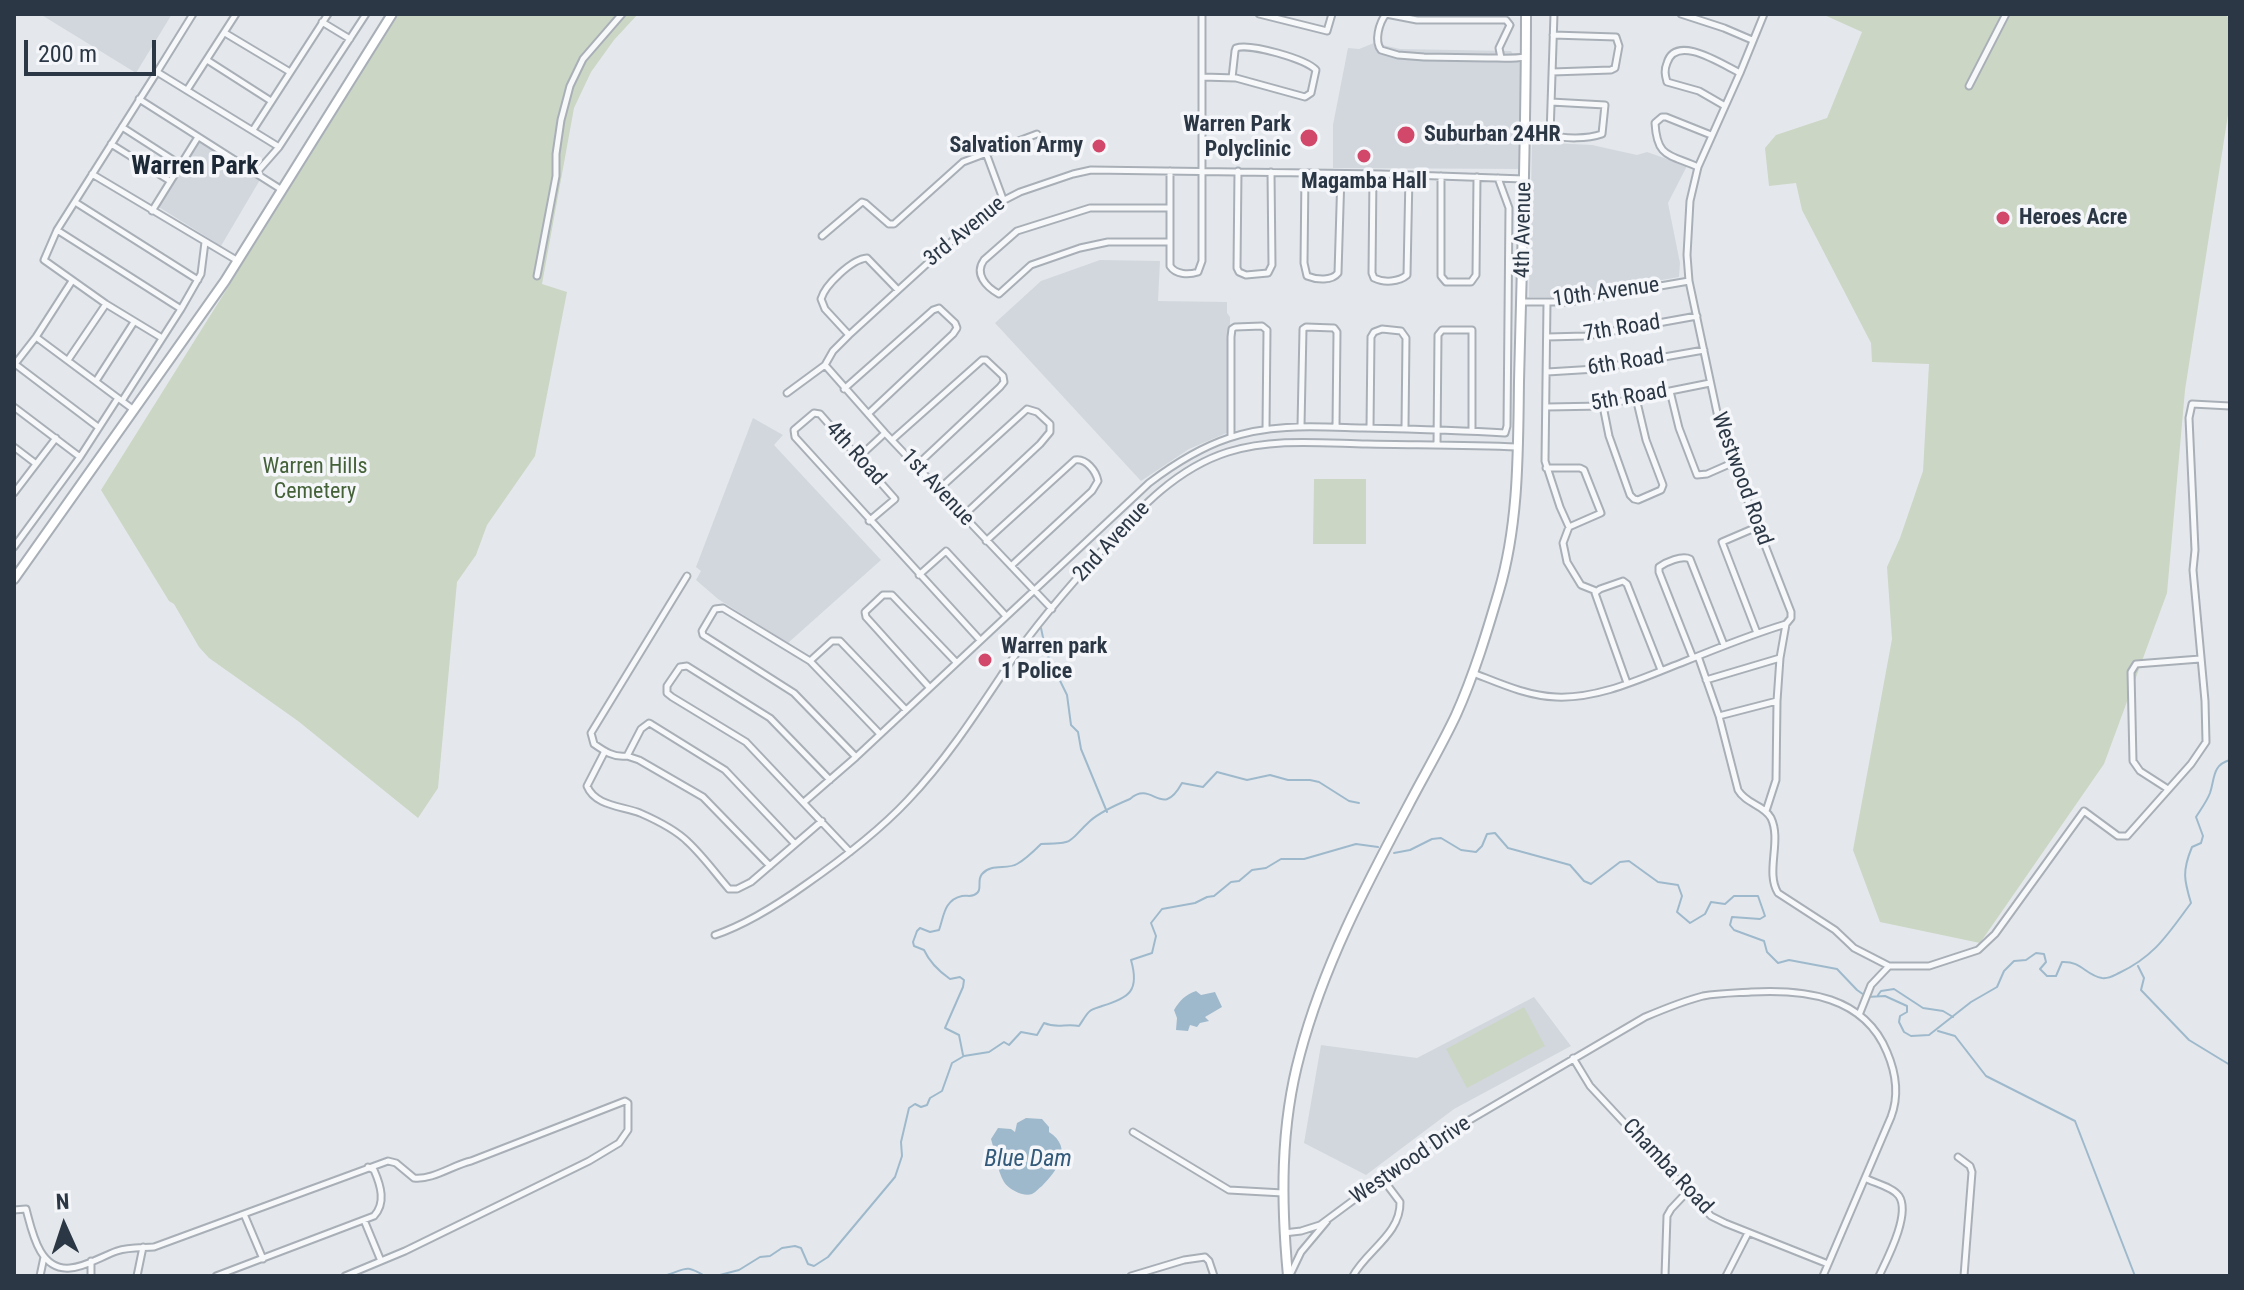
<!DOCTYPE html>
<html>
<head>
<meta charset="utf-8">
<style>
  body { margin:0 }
  #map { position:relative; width:2244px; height:1290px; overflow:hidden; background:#e4e8ec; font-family:"Roboto Condensed",sans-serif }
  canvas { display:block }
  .frame { position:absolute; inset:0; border:16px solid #2b3745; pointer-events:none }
  .north { position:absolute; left:24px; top:1186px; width:80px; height:80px; -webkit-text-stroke:6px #f4f6f9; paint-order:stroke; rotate:357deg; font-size:22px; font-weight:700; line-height:32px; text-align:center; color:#2b3745 }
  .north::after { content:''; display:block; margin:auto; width:28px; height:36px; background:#2b3745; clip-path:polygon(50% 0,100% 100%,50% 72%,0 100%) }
  .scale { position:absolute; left:24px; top:40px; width:132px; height:36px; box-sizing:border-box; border:4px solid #2b3745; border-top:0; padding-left:10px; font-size:24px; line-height:28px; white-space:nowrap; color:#2b3745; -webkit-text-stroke:6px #f4f6f9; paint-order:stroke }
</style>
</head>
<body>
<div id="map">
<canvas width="2244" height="1290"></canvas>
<div class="frame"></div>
<div class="north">N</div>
<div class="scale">200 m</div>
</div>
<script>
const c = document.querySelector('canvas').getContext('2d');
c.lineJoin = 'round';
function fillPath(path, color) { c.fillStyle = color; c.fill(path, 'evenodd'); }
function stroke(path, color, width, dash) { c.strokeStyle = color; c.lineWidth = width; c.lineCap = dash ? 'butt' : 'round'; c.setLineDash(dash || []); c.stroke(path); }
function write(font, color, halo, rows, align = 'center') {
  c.font = font + ' "Roboto Condensed",sans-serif'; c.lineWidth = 7; c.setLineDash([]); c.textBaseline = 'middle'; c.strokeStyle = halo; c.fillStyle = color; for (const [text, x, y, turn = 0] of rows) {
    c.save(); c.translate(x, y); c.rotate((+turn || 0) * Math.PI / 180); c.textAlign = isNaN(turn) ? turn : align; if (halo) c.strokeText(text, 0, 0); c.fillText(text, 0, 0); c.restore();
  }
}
const built = new Path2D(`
  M 40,14 L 172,14 L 136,73 Z
  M 1374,43 L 1400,49 L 1511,51 L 1518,62 L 1523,63 L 1523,169 L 1333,168 L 1333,125 L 1348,48 L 1359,49 Z
  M 198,134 L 264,173 L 221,246 L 154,204 Z
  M 1532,142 L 1592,145 L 1637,155 L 1647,152 L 1687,166 L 1668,203 L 1680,263 L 1679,277 L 1568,297 L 1529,297 Z
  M 1100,260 L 1160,261 L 1158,301 L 1227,302 L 1227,313 L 1230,317 L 1229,432 L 1189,449 L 1141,481 L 995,323 L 1041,281 Z
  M 753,418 L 783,435 L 774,445 L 881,560 L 788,643 L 718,599 L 696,580 L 701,571 L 696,567 Z
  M 1534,997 L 1571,1046 L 1454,1109 L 1366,1175 L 1304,1143 L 1321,1045 L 1417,1058 Z`);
const green = new Path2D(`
  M 399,14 L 638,14 L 614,40 L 591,72 L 574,108 L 542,284 L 567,292 L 535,456 L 487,525 L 476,555 L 457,582 L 438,788 L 418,818 L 298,721 L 209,658 L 199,647 L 174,604 L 169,601 L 101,490 Z
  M 1822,14 L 2224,14 L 2230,19 L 2230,102 L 2185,390 L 2167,593 L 2104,764 L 1980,943 L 1880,922 L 1853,850 L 1892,639 L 1887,567 L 1900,538 L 1923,471 L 1929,364 L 1872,362 L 1871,343 L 1802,210 L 1796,183 L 1769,186 L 1765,148 L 1776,135 L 1827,118 L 1862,32 Z
  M 1314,479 L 1366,479 L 1366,544 L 1313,544 Z
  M 1524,1007 L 1545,1046 L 1467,1088 L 1446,1049 Z`);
const water = new Path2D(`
  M 1196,991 L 1201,995 L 1215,992 L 1222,1007 L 1205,1017 L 1209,1021 L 1200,1023 L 1197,1027 L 1190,1025 L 1188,1031 L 1176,1030 L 1177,1018 L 1174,1010 C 1180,1000 1185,995 1196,991 Z
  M 1026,1118 L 1042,1119 L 1049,1127 L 1049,1132 C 1074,1148 1057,1171 1042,1186 C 1039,1188 1036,1192 1032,1194 C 1024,1197 1009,1190 1004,1182 C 997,1170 995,1152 991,1139 L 998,1128 L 1011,1129 L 1015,1132 L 1017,1123 Z`);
const stream = new Path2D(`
  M 1041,628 L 1046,652 L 1067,695 L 1071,725 L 1078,732 L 1081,749 L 1107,812
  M 1394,853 L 1410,850 L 1432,839 L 1441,838 L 1461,850 L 1476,852 L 1482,846 L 1487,834 L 1495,833 L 1508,848 L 1570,865 L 1584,881 L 1591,884 L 1620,862 L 1629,861 L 1658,882 L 1678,885 L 1682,896 L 1677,912 L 1690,923 L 1705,914 L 1711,902 L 1725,904 L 1734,896 L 1758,896 L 1765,916 L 1760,919 L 1732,917 L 1730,925 L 1734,930 L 1764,941 L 1767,952 L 1778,963 L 1789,960 L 1837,969 L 1857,990 L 1867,997 L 1885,996 L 1907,1006 L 1907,1012 L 1900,1016 L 1899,1022 L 1904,1032 L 1911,1036 L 1929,1035 L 1971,1002 L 1997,987 L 2004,971 L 2014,961 L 2026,960 L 2036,953 L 2044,954 L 2046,962 L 2040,969 L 2047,976 L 2056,976 L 2062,962 C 2082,961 2085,975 2102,978 C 2109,979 2113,976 2119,973 C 2155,956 2168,934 2191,903 C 2184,880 2182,871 2192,847 L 2201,843 L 2203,836 L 2196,817 C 2201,809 2207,801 2210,793 C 2215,778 2212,765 2230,760
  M 2138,966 L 2144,978 L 2141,990 L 2189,1040 L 2230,1065
  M 1878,995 L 1881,991 L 1894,989 L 1923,1008 L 1943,1011 L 1953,1017
  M 1938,1031 L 1955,1036 L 1986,1076 L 2075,1121 L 2135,1276
  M 963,1055 L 959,1035 L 945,1028 L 963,987 L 964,980 L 960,977 L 950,979 C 940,972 929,961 924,950 L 914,946 L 913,942 L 917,931 L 920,928 L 930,932 L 939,930 C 944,916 944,900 962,896 C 967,895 969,897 974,895 C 984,891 976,881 982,874 C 991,863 1007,870 1017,864 C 1026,859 1034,851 1041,844 C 1077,843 1066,843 1090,821 C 1100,812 1118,804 1130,799 C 1153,779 1161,821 1182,783 L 1203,787 L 1217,772 L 1247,780 L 1270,775 L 1288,780 L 1310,780 L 1319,782 L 1349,801 L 1359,803
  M 646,1276 C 653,1275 661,1276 667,1275 C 687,1269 684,1264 705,1276
  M 716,1276 L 739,1270 L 760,1257 L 770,1256 L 782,1248 L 795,1246 L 801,1248 L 808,1264 L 814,1266 L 828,1257 L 895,1177 L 902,1156 L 901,1142 L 909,1108 L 915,1104 L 921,1107 L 927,1105 L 930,1098 L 942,1091 L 952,1063 L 964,1056 L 989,1052 L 1004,1042 L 1009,1045 L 1021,1032 L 1037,1035 L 1044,1023 C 1058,1029 1065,1023 1079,1026 C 1082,1022 1086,1014 1090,1011 C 1092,1009 1100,1007 1102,1006 C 1129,998 1140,991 1131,960 L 1152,953 L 1156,936 L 1151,923 L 1162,909 L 1195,903 L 1207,897 L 1214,896 L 1231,882 L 1239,881 L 1252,870 L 1266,868 L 1281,859 L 1304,859 L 1356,844 L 1378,847`);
const street = new Path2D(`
  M 193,14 L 157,72 L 279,147
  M 1259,14 L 1327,31 L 1332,14
  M 1681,14 L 1724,28 L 1752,40
  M 322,22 L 350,39
  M 225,33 L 290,72
  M 1501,58 L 1499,48 L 1510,25 L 1506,20 L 1417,20 L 1386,14 C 1379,23 1374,41 1381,50 L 1398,55 L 1424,57 L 1488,58 C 1500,58 1513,59 1525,57
  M 207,60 L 271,101
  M 157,72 L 57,230 L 44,260 L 106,304 L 162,338
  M 1552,72 L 1611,70 L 1615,68 L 1619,46 L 1616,37 L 1553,35
  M 1203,77 L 1236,78 L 1305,97 L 1311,93 L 1316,70 C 1306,59 1250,43 1236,48 L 1235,51 L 1232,78
  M 1969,86 L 2006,14
  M 187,90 L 236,14
  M 139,99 L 282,190
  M 1551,102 L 1605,105 L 1602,134 C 1587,139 1565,139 1550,135 L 1554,14
  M 1725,106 L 1699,91 L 1667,82 C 1665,75 1664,70 1667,63 C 1676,33 1723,65 1740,73
  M 122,127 L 181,165
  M 253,130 L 328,14
  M 111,144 L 170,181
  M 986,153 L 1003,199
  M 1698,167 C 1669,154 1657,158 1655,123 L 1662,117 L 1666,117 L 1711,135
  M 1170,171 L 1170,266 C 1176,275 1189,275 1198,272 L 1202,261 L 1202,14
  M 1238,171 L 1237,268 L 1239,272 L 1246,275 L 1268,273 L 1272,265 L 1271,172
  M 257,172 L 279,147 L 366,14
  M 1305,173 L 1304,263 L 1307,276 C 1317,280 1332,281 1338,273 L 1341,174
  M 92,174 L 238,261
  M 1373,174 L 1372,273 L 1374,278 C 1384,283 1399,282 1407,275 L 1409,175
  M 1441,176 L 1441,276 L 1446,282 L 1471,282 L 1476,275 L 1477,177
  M 75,202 L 198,280
  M 152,211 L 198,137
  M 57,230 L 181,309 L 201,274 L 205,242
  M 822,236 L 862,202 L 865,203 L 889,224 L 894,224 L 963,162 L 1037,134
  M 1169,242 L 1108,242 L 1080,248 L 1031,265 L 999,294 C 986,287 974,274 984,260 L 1017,231 L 1090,208 L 1170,208
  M 537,276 L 556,176 L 556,154 L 561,120 L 570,86 L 583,59 L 622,14
  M 1522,302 L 1568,302 L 1689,281
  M 849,335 L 825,309 L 821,299 C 825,285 852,259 867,258 L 898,290
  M 36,337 L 134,410
  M 1547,337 L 1586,336 L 1697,316
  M 68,360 L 106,304
  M 15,364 L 98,427
  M 15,364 L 36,337 L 72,281
  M 825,365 L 885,433 L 1052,609
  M 1547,372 L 1596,369 L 1704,350
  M 96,381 L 134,322
  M 844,389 L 933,310 L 939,308 L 955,323 L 957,328 L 953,334 L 868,414
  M 1670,391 L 1679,428 L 1697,475 L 1707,474 L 1732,463
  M 787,393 L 825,365 L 833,351 L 849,335 L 987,209 L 1020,192 L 1073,174 L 1091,170 L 1382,174 L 1524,179
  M 122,401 L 181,309
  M 1603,406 L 1609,436 L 1630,495 L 1634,499 L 1638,500 L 1661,490 L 1663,485 L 1646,440 L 1636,398
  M 14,407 L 80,457
  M 1547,407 L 1603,406 L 1630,399 L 1710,383
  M 1301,426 L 1303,329 L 1306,327 L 1334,328 L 1337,332 L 1336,427
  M 1370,428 L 1371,337 L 1374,332 L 1382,329 L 1401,331 L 1406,338 L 1405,427
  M 1231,437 L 1231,337 L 1232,329 L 1235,327 L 1262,326 L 1267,330 L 1266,429
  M 892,440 L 982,360 L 986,360 L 1003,376 L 1004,382 L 1000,387 L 916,466
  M 1437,445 L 1438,335 L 1442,330 L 1472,330 L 1472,431
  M 14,447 L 35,463
  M 859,457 L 885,433
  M 1546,468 L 1580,468 L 1584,470 L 1601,513 L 1569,527 L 1560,507 L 1545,461 L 1547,302
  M 938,490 L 1027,409 L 1037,412 L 1050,424 L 1050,432 L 1040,444 L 963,516
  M 14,493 L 56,438
  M 869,521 L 895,499 L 820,414 L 814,413 L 794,430 L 795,437 L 980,640
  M 1569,527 L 1563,543 L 1567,562 L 1581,585 L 1596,591
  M 986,541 L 1075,460 C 1086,458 1096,471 1098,481 L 1092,491 L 1011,566
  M 14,547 L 80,457 L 118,398
  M 919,575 L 946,551 L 1006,616
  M 1757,633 L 1722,542 L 1757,527
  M 1698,656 L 1719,716 L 1738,790 C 1746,804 1764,805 1771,818 C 1782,841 1765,872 1778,893 L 1835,930 L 1854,948 L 1889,966 L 1929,966 L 1978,950 L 1995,934 L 2084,811 L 2118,836 L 2127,836 L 2191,764 L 2206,742 L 2205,701 L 2193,570 L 2195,550 L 2189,418 L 2192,404 L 2230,406
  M 1693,658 L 1659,572 L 1659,567 C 1666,562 1682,555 1690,559 L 1724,645
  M 810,661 L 832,641 L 840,641 L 906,710
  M 1473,673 C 1499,683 1527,696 1556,697 C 1599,699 1642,678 1681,663 C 1715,649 1750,635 1786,624 L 1791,618 L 1791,612 L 1733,463 L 1719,422 L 1689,281 L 1687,255 L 1690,201 L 1698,167 L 1740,73 L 1764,14
  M 1706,680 L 1780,658
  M 1627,683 L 1595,593 L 1600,589 L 1623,581 L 1627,584 L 1661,670
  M 929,687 L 866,617 L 865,612 L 883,595 L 892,595 L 956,662
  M 1719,716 L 1777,701
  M 605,751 L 587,786 C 595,806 622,806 640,813 C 656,820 676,830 688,842 C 703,856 716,874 729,889 L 737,889 L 751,882 L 822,821
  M 627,756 C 614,758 604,751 594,744 L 591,733 L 687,576
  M 856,757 L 794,693 L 703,635 L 702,631 L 715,609 L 723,608 L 810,661 L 880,734
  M 830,780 L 770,718 L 687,666 L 680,667 L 667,686 L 667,693 L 672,697 L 746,742 L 850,852
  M 2168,789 L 2140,771 L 2133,761 L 2131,672 L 2136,664 L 2200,659
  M 804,802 L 856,757 L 1149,483 C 1174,464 1199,448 1229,438 C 1272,423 1319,427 1363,428 C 1410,429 1457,430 1505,433 L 1507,426 L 1509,208 L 1498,178
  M 1766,811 L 1776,780 L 1777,701 L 1780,658 L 1786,624
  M 770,866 L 703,797 L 639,760 L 627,756 L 641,729 L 649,723 L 651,724 L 725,770 L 795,844
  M 715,935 C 747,924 777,905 805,885 C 841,860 877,833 908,800 C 947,759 977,712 1009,664 C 1037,623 1071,584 1105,547 C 1140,508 1177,468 1228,452 C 1273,438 1320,443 1367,444 C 1417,445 1468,445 1518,447
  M 1859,1015 L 1871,985 L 1889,966
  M 1573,1058 L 1590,1086 L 1711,1216 L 1725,1223 L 1828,1264
  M 1133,1132 L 1229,1190 L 1283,1193
  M 1958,1157 L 1970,1166 L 1972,1172 L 1964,1276
  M 1865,1178 C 1874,1183 1893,1187 1899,1196 C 1911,1214 1887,1259 1879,1276
  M 14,1210 L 26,1209 C 32,1231 39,1271 70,1268 C 86,1267 102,1256 117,1251 C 129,1247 142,1248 154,1247 L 388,1161 L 396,1163 L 414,1178 C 433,1180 453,1165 471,1161 L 625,1101 L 628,1103 L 628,1130 L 619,1143 L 589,1161 L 405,1251 L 345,1276
  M 244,1214 L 263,1259
  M 364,1220 L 381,1261
  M 1284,1233 L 1301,1231 L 1320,1225 L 1432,1142 L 1645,1017 C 1664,1009 1683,1001 1703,996 C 1719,993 1735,993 1751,992 C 1805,989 1864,996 1887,1052 C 1896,1073 1899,1096 1891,1117 L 1823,1276
  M 91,1261 L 91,1276
  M 1290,1275 L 1301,1252 L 1327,1221
  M 40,1276 L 44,1257
  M 137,1276 L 143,1247
  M 216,1276 L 374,1216 C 386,1203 381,1186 374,1170 L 368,1167
  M 1131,1276 L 1184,1260 L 1205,1257 L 1209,1261 L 1214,1276
  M 1353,1276 C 1366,1251 1401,1234 1400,1202 L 1382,1178
  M 1665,1276 L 1667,1216 L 1671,1209 L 1687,1192
  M 1726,1276 L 1748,1233`);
const secondary = new Path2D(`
  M 14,579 L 225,281 L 392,14
  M 1288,1276 C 1281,1202 1280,1127 1300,1054 C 1323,967 1365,887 1407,808 C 1423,777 1441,747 1456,715 C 1474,675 1487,632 1499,591 C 1519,523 1518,451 1519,382 C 1522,259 1526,137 1526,14`);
const markers = [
  [1406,135,10,"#d2486a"],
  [1309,138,10,"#d2486a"],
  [1099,146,8,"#d2486a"],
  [1364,156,8,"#d2486a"],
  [2003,218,8,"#d2486a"],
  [985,660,8,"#d2486a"]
];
const poiNames = [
  ["Warren Park",1291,125,"right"],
  ["Polyclinic",1291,150,"right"],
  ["Suburban 24HR",1424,135],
  ["Salvation Army",1083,146,"right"],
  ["Magamba Hall",1364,182,"center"],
  ["Heroes Acre",2019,218],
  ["Warren park",1001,647],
  ["1 Police",1001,672]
];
const streetNames = [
  ["4th Avenue",1524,230,-89],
  ["3rd Avenue",965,232,-39],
  ["10th Avenue",1606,293,-8],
  ["7th Road",1622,329,-9],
  ["6th Road",1626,363,-9],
  ["5th Road",1629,398,-10],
  ["4th Road",855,454,48],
  ["Westwood Road",1741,479,70],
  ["1st Avenue",937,488,47],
  ["2nd Avenue",1112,542,-47],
  ["Westwood Drive",1411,1161,-34],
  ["Chamba Road",1667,1167,47]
];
const parkNames = [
  ["Warren Hills",315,467],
  ["Cemetery",315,492]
];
const waterNames = [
  ["Blue Dam",1028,1160]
];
const quarterNames = [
  ["Warren Park",195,167]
];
fillPath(built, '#d2d7de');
fillPath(green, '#cbd6c5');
fillPath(water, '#9fb9cc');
stroke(stream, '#9fb9cc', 2);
stroke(street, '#a9afb7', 9);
stroke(secondary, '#a9afb7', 12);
stroke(street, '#f7f8fa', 5);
stroke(secondary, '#fff', 8);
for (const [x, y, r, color] of markers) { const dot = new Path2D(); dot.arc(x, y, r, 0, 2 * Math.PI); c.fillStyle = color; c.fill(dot); stroke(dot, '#f4f6f9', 3); }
write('bold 22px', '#2b3745', '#f4f6f9', poiNames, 'left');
write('22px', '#2b3745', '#f4f6f9', streetNames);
write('22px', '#446138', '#f4f6f9', parkNames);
write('italic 24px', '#335a7a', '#f4f6f9', waterNames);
write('bold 26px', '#1d2836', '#f4f6f9', quarterNames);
</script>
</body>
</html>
